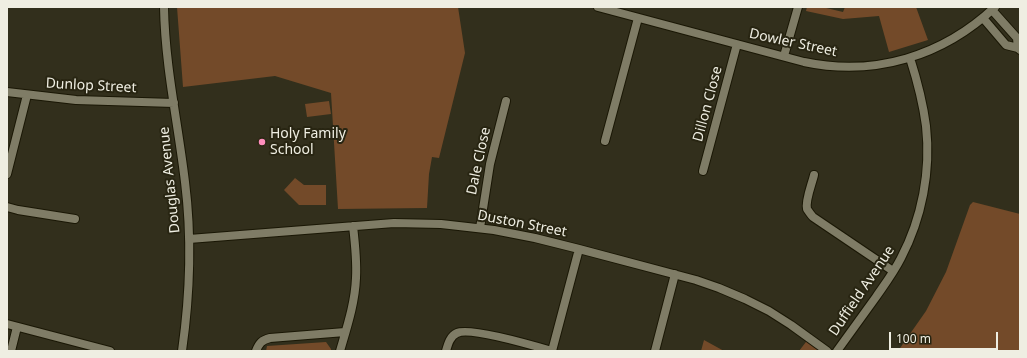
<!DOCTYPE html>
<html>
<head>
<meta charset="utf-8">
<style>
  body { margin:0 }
  #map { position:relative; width:1027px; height:358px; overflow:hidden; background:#322f1c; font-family:"Noto Sans",sans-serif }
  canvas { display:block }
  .frame { position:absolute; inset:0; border:8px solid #efeee2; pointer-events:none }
  .scale { position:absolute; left:889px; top:332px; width:109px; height:18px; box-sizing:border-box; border:2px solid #efeee2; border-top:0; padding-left:5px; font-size:12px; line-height:14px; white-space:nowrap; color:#efeee2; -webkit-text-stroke:3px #282512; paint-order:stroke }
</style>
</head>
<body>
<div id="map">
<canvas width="1027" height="358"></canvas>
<div class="frame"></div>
<div class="scale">100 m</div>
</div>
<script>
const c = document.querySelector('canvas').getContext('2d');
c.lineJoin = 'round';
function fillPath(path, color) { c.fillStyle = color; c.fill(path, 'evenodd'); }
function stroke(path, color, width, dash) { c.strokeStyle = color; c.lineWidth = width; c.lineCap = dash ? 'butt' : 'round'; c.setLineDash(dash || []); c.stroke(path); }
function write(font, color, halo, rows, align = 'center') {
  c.font = font + ' "Noto Sans",sans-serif'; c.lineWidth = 4; c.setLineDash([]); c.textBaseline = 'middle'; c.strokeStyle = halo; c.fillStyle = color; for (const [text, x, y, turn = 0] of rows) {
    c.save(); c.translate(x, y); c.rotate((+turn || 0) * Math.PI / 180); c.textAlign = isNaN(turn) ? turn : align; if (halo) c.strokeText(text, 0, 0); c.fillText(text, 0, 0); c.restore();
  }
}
const green = new Path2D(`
  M 177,7 L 458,7 L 465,53 L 439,158 L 432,157 L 429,174 L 427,208 L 338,209 L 331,93 L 275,76 L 183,87 Z
  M 807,7 L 822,7 L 843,12 L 845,7 L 916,7 L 928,40 L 889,52 L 879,16 L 843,19 L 806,11 Z
  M 329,101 L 331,114 L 307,117 L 305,104 Z
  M 295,178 L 304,185 L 326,185 L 326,205 L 299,205 L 284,190 Z
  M 973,202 L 1020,214 L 1020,351 L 898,351 L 926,311 L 946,272 L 970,205 Z
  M 809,338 L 827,351 L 799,351 Z
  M 704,340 L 724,351 L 701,351 Z
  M 326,342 L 331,349 L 331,351 L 266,351 L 267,346 Z`);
const minor = new Path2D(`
  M 164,7 C 165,66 178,123 185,182 C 192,238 190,295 182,351
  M 598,7 L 804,62 C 875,77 943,56 995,7
  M 992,10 L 1017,38 L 1018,48
  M 983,18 L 1006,45 L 1018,48 L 1020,50
  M 784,56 L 798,7
  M 7,92 L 76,100 L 174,103
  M 605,141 L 638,18
  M 703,171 L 737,44
  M 7,174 L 27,95
  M 814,175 C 812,184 805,200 807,209 C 809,212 811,215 813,217 L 893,271
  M 7,207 L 18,210 L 75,219
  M 480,228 L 490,164 L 506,101
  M 189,239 L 394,223 L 441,224 L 494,230 L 535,238 L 579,249 L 696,280 L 719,288 L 745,299 L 769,311 L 791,325 L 827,351
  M 7,324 L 110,351
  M 11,351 L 17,327
  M 256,351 C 259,343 262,340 270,338 L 345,332
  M 340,351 C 347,327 355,303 356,278 C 357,261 355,243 353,226
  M 446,351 C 448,344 450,336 457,333 C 470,327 535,346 552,351
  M 552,351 L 579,249
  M 655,351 L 675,274
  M 837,351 C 850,333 863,315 876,297 C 885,284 894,272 901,258 C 922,218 931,171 926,126 C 923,103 917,80 910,58`);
const markers = [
  [262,142,4,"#fe8ebc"]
];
const streetNames = [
  ["Dowler Street",793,43,12],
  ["Dunlop Street",91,86,3],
  ["Dillon Close",708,104,-75],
  ["Dale Close",479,161,-78],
  ["Douglas Avenue",170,180,-96],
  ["Duston Street",522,224,11],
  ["Duffield Avenue",862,291,-56]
];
const poiNames = [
  ["Holy Family",270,134],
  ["School",270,150]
];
fillPath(green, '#734a29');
stroke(minor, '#1a1705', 10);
stroke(minor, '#7f7c66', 8);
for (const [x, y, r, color] of markers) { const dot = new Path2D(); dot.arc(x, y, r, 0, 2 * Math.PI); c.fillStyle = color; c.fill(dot); stroke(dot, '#282512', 1.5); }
write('14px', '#efeee2', '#282512', streetNames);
write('14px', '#efeee2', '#282512', poiNames, 'left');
</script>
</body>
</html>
